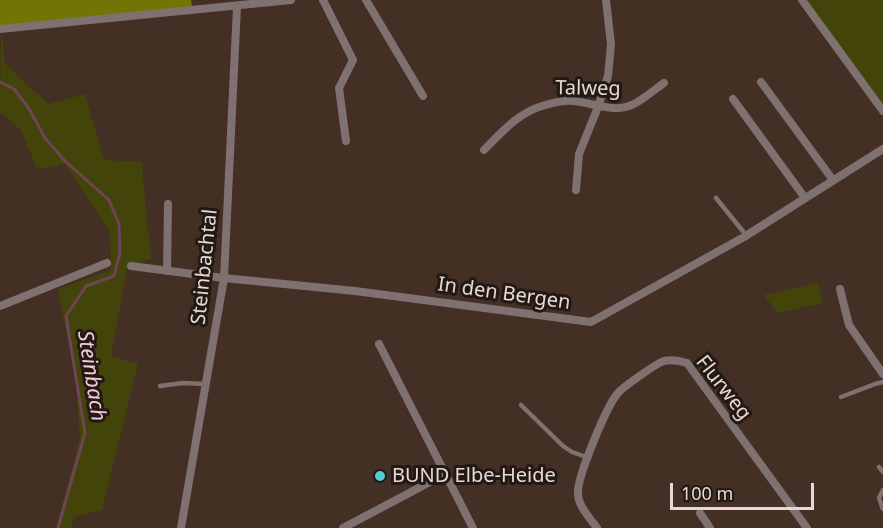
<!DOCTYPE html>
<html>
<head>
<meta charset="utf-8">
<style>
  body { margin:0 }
  #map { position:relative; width:883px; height:528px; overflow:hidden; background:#432f23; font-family:"Noto Sans",sans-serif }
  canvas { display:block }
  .scale { position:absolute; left:670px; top:483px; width:144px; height:27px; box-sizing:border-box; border:3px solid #e6d9d2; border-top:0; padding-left:8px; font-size:18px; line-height:21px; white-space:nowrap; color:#e6d9d2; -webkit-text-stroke:4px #221914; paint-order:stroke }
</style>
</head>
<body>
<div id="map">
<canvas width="883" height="528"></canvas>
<div class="scale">100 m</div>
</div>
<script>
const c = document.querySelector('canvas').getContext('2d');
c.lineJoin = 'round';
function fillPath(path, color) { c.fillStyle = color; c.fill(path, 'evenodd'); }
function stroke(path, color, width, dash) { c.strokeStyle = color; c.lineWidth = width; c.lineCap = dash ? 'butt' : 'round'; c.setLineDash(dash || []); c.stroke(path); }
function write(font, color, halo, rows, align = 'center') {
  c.font = font + ' "Noto Sans",sans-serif'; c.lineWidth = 6; c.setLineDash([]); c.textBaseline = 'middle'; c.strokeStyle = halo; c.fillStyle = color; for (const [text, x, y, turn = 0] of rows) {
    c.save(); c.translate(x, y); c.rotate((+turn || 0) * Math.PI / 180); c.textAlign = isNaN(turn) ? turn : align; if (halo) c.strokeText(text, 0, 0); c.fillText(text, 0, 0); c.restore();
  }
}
const green = new Path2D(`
  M 802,0 L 883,0 L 883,111 Z
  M 1,29 L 5,63 L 48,104 L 85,94 L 104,160 L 142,162 L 147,225 L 152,258 L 127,269 L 111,356 L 138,364 L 102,510 L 74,517 L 71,528 L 56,528 L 80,438 L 76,383 L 58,289 L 111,270 L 110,232 L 65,164 L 37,169 L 21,130 L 0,112 Z
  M 818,283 L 823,303 L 777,313 L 764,295 Z`);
const forest = new Path2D(`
  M 0,0 L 191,0 L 193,11 L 0,29 Z`);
const stream = new Path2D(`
  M 0,82 L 14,89 L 28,107 L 45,138 L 65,161 L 109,200 L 119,224 L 120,253 L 114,276 L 86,286 L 66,316 L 85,433 L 58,528`);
const service = new Path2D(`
  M 716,198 L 746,235
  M 160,386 L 183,383 L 205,384
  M 841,397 L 875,384 L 883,382
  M 521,405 L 563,446 L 572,452 L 589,458
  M 879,467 L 883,472
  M 883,490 L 879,498 L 883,509`);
const minor = new Path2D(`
  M 323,0 L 353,60 L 339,88 L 346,141
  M 366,0 L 423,96
  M 802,0 L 883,111
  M 0,29 L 291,0
  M 761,82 L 833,180
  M 733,99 L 805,198
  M 484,150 C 501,133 518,113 542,106 C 552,103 564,100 574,101 C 594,103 614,114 634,104 C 644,99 654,90 664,83
  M 576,190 L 579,154 L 598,107 L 608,76 L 611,44 L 606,0
  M 131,266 L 224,278 L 355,291 L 591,322 L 744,237 L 883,149
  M 167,271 L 168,204
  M 840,289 L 849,325 L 883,374
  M 0,306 L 107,263
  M 379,344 L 473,528
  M 700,513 L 710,528
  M 181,528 L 224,278 L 237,7
  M 343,528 L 445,474
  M 597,528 C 590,518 577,505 578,492 C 578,475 607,405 618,393 C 623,387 657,363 664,361 C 672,359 679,361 687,363 L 807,528`);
const markers = [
  [380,476,6,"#51ccd4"]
];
const streetNames = [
  ["Talweg",588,89,1],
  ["Steinbachtal",205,267,-84],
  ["In den Bergen",504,294,8],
  ["Flurweg",723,388,52]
];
const poiNames = [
  ["BUND Elbe-Heide",392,476]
];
const waterNames = [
  ["Steinbach",91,376,81]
];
fillPath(green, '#43440a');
fillPath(forest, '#727404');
stroke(stream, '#704359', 3);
stroke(service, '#7e7170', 4.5);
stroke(minor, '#7e7170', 8);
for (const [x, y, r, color] of markers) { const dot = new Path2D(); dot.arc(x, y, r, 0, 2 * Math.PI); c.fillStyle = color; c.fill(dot); stroke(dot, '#221914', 2); }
write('20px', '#e6d9d2', '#221914', streetNames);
write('20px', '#e6d9d2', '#221914', poiNames, 'left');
write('italic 21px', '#f8c9dd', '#221914', waterNames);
</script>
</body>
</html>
